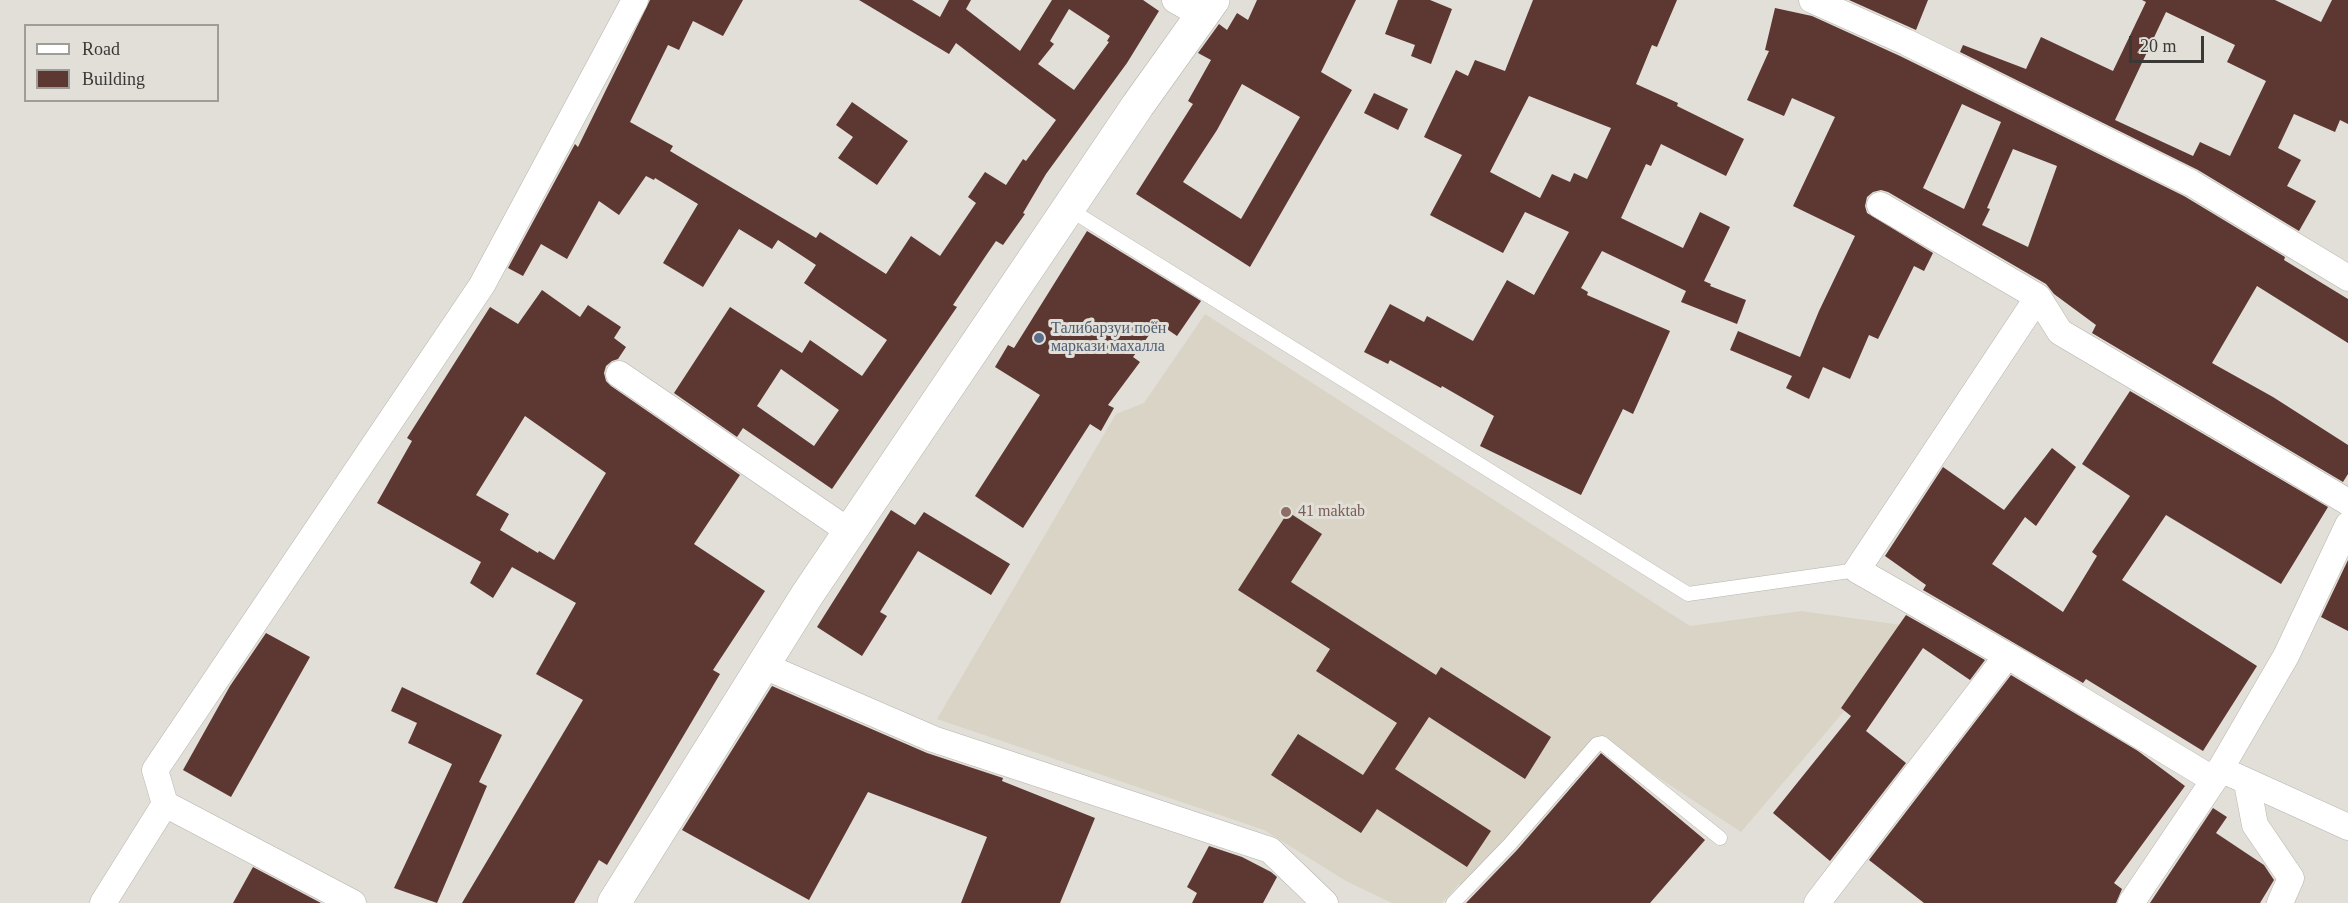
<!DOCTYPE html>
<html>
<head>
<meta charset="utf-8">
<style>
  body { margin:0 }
  #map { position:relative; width:2348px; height:903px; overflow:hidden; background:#e1dfd8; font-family:"Times New Roman",serif }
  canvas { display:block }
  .legend { position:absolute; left:24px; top:24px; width:195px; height:78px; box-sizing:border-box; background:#e1dfd8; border:2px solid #9e9d97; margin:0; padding:8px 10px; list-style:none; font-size:18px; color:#3a3936 }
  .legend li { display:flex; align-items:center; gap:12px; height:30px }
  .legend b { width:30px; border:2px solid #9e9d97 }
  .scale { position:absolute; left:2129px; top:36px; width:75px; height:27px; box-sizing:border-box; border:3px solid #3a3936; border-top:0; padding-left:8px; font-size:18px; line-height:21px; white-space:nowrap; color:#3a3936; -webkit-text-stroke:4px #e1dfd8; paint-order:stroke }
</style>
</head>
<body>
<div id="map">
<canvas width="2348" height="903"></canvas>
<ul class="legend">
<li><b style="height:8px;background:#fff"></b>Road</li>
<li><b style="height:16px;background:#5d3731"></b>Building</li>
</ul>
<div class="scale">20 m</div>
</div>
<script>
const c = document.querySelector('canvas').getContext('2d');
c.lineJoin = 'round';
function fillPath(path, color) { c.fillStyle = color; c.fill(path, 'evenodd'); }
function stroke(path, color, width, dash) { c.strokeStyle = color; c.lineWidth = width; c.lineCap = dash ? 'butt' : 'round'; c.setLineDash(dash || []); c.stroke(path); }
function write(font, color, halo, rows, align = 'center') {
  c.font = font + ' "Times New Roman",serif'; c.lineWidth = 6; c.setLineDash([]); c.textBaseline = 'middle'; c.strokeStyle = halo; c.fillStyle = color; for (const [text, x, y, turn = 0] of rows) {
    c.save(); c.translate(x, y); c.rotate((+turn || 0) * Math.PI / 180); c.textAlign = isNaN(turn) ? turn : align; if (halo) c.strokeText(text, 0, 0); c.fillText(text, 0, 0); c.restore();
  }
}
const built = new Path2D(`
  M 1205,314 L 1690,626 L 1801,611 L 1916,627 L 1741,832 L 1597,737 L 1466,889 L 1459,884 L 1442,903 L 1392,903 L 1346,881 L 1264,830 L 937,719 L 1116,414 L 1144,403 Z`);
const building = new Path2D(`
  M 650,0 L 743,0 L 723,36 L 693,21 L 679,50 L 668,45 L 630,122 L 673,146 L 670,151 L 816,238 L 820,232 L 886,274 L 911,236 L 940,256 L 976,203 L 968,197 L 985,172 L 1006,185 L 1023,159 L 1026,161 L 1056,120 L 956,43 L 949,54 L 859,0 L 912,0 L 940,17 L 949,0 L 971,0 L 966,9 L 1020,51 L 1052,0 L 1143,0 L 1159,11 L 1127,63 L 1046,174 L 1023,213 L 1025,214 L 1003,245 L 996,241 L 985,257 L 953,305 L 957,307 L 832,489 L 743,428 L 737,437 L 674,393 L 730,307 L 802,353 L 810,340 L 862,376 L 887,340 L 804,283 L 816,265 L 778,240 L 772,249 L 739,229 L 703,287 L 663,263 L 698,204 L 655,178 L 654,180 L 646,176 L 619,215 L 599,201 L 567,259 L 541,244 L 523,276 L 508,268 L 575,144 L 578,147 ZM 1069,9 L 1110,36 L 1107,41 L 1109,42 L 1074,90 L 1038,64 L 1054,44 L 1050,41 ZM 781,369 L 839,410 L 814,446 L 757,406 Z
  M 1257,0 L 1356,0 L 1321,72 L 1352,90 L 1250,267 L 1136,194 L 1193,104 L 1188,101 L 1211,60 L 1198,53 L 1219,24 L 1227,30 L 1237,13 L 1248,20 ZM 1242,84 L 1300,117 L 1241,219 L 1183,182 L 1217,130 Z
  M 1398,0 L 1430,0 L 1452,9 L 1431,64 L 1411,56 L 1415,45 L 1385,34 Z
  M 1533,0 L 1677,0 L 1657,47 L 1652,45 L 1636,84 L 1678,103 L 1677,106 L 1744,139 L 1726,176 L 1661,144 L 1651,166 L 1646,164 L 1621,218 L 1683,248 L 1700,212 L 1730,227 L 1704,281 L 1711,284 L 1710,286 L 1746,300 L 1737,324 L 1681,302 L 1686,291 L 1602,251 L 1581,288 L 1588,292 L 1587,295 L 1670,331 L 1633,414 L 1623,409 L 1581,495 L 1480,446 L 1494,416 L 1442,386 L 1441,388 L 1390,360 L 1388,364 L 1364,352 L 1390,304 L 1424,322 L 1427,316 L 1473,341 L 1507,280 L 1534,295 L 1569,232 L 1525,212 L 1503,253 L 1430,215 L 1462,155 L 1424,137 L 1456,70 L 1468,76 L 1475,60 L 1505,71 ZM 1529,96 L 1611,128 L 1587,179 L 1574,173 L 1570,182 L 1552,174 L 1540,198 L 1490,172 Z
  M 1849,0 L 1928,0 L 1916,30 Z
  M 2142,0 L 2275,0 L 2321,22 L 2332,0 L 2348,0 L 2348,124 L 2340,120 L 2335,132 L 2294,114 L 2278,148 L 2301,160 L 2287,186 L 2316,201 L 2299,231 L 2198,170 L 1960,52 L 1963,45 L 2026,69 L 2041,37 L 2113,71 L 2146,2 ZM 2166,12 L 2235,45 L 2227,62 L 2266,81 L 2230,156 L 2200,142 L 2193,156 L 2115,120 Z
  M 1775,8 L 1812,16 L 1900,56 L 2184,196 L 2285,257 L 2284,260 L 2348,299 L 2348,343 L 2257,286 L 2212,363 L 2273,397 L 2348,445 L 2348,474 L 2343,482 L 2092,333 L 2096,325 L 2054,294 L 2046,284 L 1888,192 L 1881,190 L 1873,192 L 1867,197 L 1865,206 L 1867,213 L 1933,253 L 1924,271 L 1914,266 L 1878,339 L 1869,335 L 1850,379 L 1823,367 L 1809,399 L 1786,388 L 1792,376 L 1730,350 L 1738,331 L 1800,357 L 1819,311 L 1855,236 L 1793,206 L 1835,117 L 1792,98 L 1784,116 L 1747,100 L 1769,51 L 1765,50 ZM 1962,104 L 2001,122 L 1964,209 L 1923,188 ZM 2013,149 L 2057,166 L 2028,247 L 1982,225 L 1990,209 L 1987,208 Z
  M 1374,93 L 1408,109 L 1398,130 L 1364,113 Z
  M 852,102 L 908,141 L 877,185 L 838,158 L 853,137 L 836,125 Z
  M 1087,231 L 1201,301 L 1177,336 L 1158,323 L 1133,357 L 1140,362 L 1108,405 L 1114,408 L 1101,431 L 1090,424 L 1023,528 L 975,496 L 1040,395 L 995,367 L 1008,345 L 1014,348 Z
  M 542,290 L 580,317 L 588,305 L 621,327 L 614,338 L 626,347 L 618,359 L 612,361 L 606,366 L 604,373 L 606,381 L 611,386 L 740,475 L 694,544 L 765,591 L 713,670 L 720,674 L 607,865 L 599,860 L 574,903 L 462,903 L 583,700 L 536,674 L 576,603 L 512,567 L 493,598 L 470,583 L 481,562 L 377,503 L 412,441 L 407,438 L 490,307 L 518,324 ZM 525,416 L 606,473 L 554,560 L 539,551 L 538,553 L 500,530 L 509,514 L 476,495 Z
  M 2130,391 L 2328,507 L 2281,584 L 2166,515 L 2122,580 L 2257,666 L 2203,751 L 2086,679 L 2083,683 L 1923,590 L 1926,585 L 1885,556 L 1943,467 L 2004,510 L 2052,448 L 2076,467 L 2036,526 L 2025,517 L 1992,564 L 2063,612 L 2097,556 L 2092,552 L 2130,496 L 2082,464 Z
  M 891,510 L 915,525 L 924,512 L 1010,564 L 991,595 L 918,551 L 880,612 L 887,616 L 862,656 L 817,627 Z
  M 1288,512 L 1322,534 L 1291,582 L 1436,675 L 1441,667 L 1551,737 L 1525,779 L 1429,717 L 1395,769 L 1491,831 L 1467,867 L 1377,809 L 1361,833 L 1271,775 L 1298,734 L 1363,775 L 1397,723 L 1316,671 L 1330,649 L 1238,590 Z
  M 2348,560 L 2348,631 L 2321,617 Z
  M 1906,615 L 1985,660 L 1970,680 L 1923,648 L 1866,731 L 1906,763 L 1830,861 L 1773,813 L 1851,716 L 1841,708 Z
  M 266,633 L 310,657 L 231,797 L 183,770 L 230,686 Z
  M 2011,675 L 2138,751 L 2185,786 L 2114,883 L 2122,889 L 2116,903 L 1924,903 L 1869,860 Z
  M 772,686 L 927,753 L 1003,778 L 1002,781 L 1095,818 L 1060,903 L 961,903 L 987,837 L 868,792 L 809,900 L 682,830 Z
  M 402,687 L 502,735 L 479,782 L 487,786 L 437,903 L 394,888 L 452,764 L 408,743 L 417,723 L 391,711 Z
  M 1601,753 L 1705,840 L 1650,903 L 1466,903 L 1517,850 Z
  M 2213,808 L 2227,817 L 2216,833 L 2264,865 L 2274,880 L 2260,903 L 2150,903 Z
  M 1209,846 L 1242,857 L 1271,872 L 1277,877 L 1263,903 L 1192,903 L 1197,893 L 1187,887 Z
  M 253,867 L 321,903 L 233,903 Z`);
const lane = new Path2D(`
  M 1069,209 L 1688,594 L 1857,570
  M 1453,903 L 1510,844 L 1597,744 L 1602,743 L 1720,838`);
const street = new Path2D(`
  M 1175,0 L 1201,15
  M 1812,0 L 1906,42 L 2191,183 L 2348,278
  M 1880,205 L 2038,297 L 2060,332 L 2348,502
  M 2038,297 L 1857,570 L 2020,663 L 2214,780
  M 619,374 L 850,532
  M 762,665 L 933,739 L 1270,850 L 1325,903
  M 2220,769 L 2348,827
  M 2247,783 L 2255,825 L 2291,878 L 2280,903
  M 165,804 L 155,770 L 482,285 L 635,0
  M 103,903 L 165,804 L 353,903
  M 1817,903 L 2007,656
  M 2131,903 L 2214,780 L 2286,656 L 2348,525`);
const secondary = new Path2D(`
  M 614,903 L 807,595 L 1138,105 L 1213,0`);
const markers = [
  [1039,338,6,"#5c6f8a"],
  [1286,512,6,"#8d6e63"]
];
const serviceNames = [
  ["Талибарзуи поён",1051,329],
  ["маркази махалла",1051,347]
];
const educationNames = [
  ["41 maktab",1298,512]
];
fillPath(built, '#d9d4c6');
fillPath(building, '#5d3731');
stroke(lane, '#b6b3ad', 15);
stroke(street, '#b6b3ad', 27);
stroke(secondary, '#b6b3ad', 34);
stroke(lane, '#fff', 14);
stroke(street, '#fff', 26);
stroke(secondary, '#fff', 33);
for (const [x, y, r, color] of markers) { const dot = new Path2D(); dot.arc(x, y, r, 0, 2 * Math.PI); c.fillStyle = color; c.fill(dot); stroke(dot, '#e1dfd8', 2); }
write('16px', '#4e5e75', '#e1dfd8', serviceNames, 'left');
write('16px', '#785e54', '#e1dfd8', educationNames, 'left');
</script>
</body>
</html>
